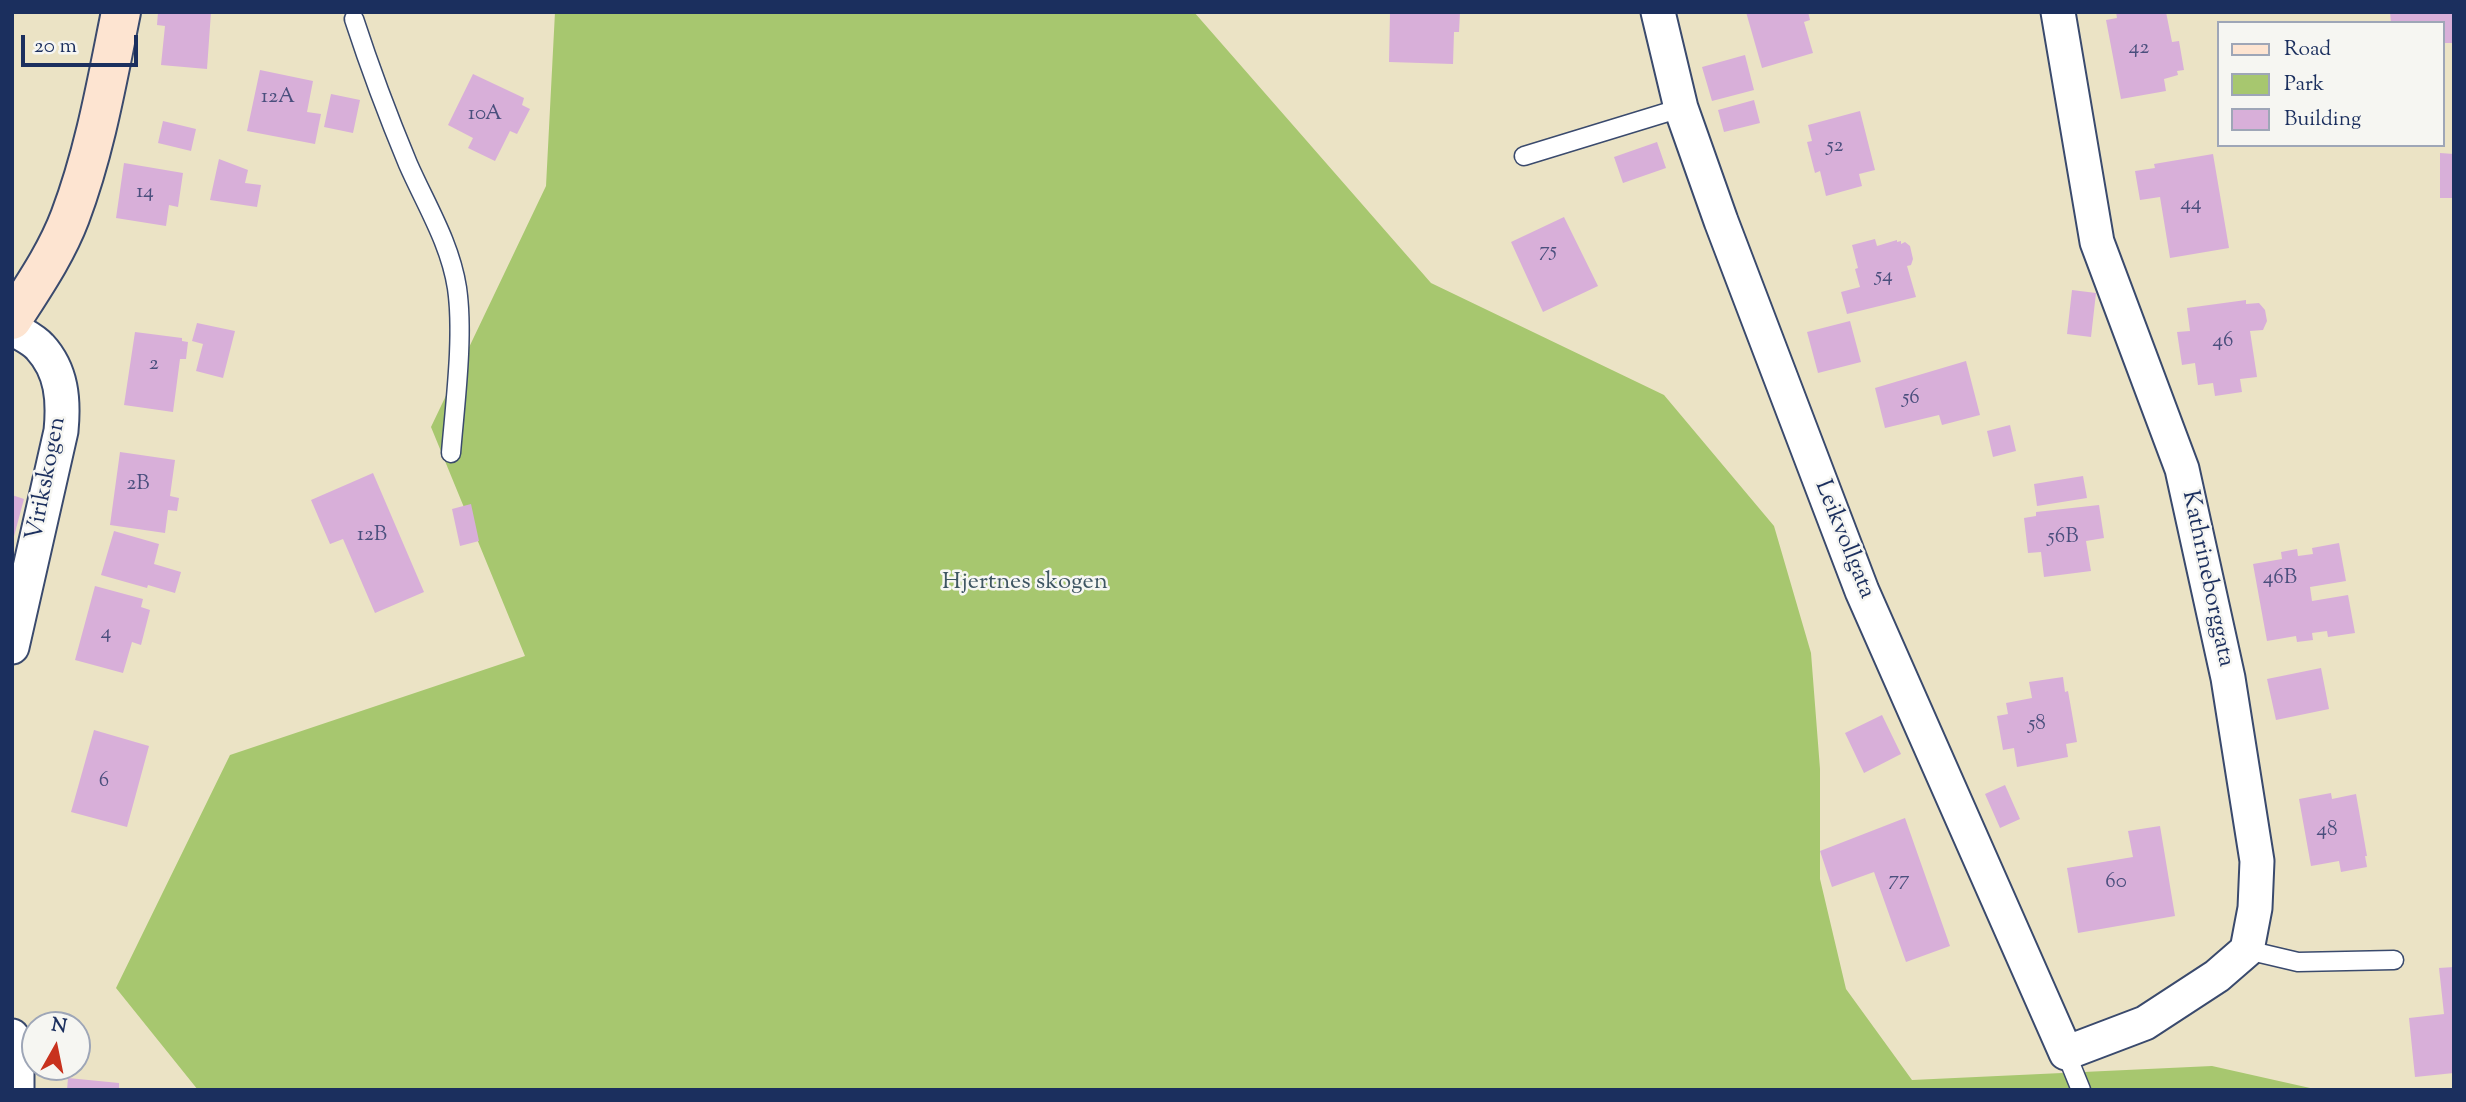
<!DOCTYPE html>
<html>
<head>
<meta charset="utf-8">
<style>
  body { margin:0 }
  #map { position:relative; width:2466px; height:1102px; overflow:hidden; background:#ebe3c5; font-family:"Sorts Mill Goudy",serif }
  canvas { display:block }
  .frame { position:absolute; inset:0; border:14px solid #1b2f5e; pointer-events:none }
  .legend { position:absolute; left:2217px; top:21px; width:228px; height:126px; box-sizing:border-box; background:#f6f6f2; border:2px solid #9ea6b7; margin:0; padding:9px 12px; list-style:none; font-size:21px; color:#1b2f5e }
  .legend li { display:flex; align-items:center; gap:14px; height:35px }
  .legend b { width:35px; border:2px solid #9ea6b7 }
  .north { position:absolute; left:21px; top:1011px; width:70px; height:70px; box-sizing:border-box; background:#f6f6f2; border:2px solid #9ea6b7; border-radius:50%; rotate:9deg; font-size:19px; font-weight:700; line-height:28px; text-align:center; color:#1b2f5e }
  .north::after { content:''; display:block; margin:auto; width:24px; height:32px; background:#c8321e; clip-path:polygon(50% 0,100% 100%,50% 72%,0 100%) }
  .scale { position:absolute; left:21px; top:35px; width:117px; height:32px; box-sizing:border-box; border:4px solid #1b2f5e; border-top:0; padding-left:9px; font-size:21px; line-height:24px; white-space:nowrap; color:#1b2f5e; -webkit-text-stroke:5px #f6f6f2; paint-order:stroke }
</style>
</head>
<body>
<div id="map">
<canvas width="2466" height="1102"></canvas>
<div class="frame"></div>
<ul class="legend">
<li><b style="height:9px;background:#fde4d1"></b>Road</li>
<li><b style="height:19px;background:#a7c76f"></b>Park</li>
<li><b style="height:19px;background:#d8afd9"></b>Building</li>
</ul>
<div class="north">N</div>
<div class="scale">20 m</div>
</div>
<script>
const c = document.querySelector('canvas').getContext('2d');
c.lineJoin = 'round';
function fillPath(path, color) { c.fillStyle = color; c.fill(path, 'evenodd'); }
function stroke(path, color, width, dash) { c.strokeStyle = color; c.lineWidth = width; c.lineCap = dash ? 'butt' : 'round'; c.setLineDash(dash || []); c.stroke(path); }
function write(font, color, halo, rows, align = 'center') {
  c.font = font + ' "Sorts Mill Goudy",serif'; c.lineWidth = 5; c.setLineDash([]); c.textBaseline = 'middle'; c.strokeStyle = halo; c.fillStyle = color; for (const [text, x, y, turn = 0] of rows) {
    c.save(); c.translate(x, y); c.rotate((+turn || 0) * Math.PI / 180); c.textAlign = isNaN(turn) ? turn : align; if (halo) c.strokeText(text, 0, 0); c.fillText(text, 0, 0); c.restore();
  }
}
const green = new Path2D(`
  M 555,12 L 1194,12 L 1431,283 L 1664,395 L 1774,526 L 1811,653 L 1820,769 L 1820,879 L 1846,989 L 1912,1080 L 2212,1066 L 2319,1090 L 198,1090 L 116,988 L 230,755 L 525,656 L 431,427 L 546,186 Z`);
const building = new Path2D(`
  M 158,12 L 211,12 L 207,69 L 161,65 L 165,26 L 157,25 Z
  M 1390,12 L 1460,12 L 1459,32 L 1454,32 L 1453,64 L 1389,62 Z
  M 1746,12 L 1808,12 L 1810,20 L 1804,22 L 1813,53 L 1762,68 Z
  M 2116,12 L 2166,12 L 2172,42 L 2179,41 L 2184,70 L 2177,71 L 2178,75 L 2164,79 L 2166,91 L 2121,99 L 2106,20 L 2117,18 Z
  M 2390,12 L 2454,12 L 2454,43 L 2443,43 L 2443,23 L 2391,23 Z
  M 1745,55 L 1754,90 L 1712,101 L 1702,67 Z
  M 260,70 L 313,81 L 307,112 L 321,114 L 315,144 L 247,131 Z
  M 473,74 L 524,98 L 522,105 L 530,109 L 517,134 L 510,131 L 495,161 L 468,148 L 473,138 L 448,125 Z
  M 331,94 L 360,100 L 353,133 L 324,127 Z
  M 1754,100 L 1760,123 L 1724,132 L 1718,110 Z
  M 1860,111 L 1875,170 L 1859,174 L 1862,186 L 1826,196 L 1820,171 L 1815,173 L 1807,142 L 1812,141 L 1808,125 Z
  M 163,121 L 196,129 L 191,151 L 158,143 Z
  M 1657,142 L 1666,168 L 1623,183 L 1614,157 Z
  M 2440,153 L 2454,154 L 2454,198 L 2440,198 Z
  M 2213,154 L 2229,248 L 2170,258 L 2160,197 L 2140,200 L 2135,171 L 2155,168 L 2154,164 Z
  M 219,159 L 248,170 L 245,183 L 261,185 L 257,207 L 210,200 Z
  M 124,163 L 183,173 L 178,207 L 169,205 L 166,226 L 116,218 Z
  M 1564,217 L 1598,286 L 1543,312 L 1511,242 Z
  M 1875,239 L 1877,246 L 1897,240 L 1897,242 L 1901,241 L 1901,244 L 1905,242 L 1910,246 L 1913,259 L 1911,265 L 1907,266 L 1916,297 L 1847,314 L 1841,292 L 1860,287 L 1855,269 L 1858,268 L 1852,245 Z
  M 2072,290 L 2096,293 L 2091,337 L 2067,334 Z
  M 2246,300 L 2246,304 L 2259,303 L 2265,310 L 2267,321 L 2263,330 L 2250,331 L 2257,377 L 2240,379 L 2242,392 L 2215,396 L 2213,383 L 2198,385 L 2195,363 L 2182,365 L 2177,332 L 2190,331 L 2187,308 Z
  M 1850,321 L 1861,362 L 1818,373 L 1807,332 Z
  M 197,323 L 235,331 L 223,378 L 196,371 L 203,344 L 192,341 Z
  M 135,332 L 182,338 L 182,341 L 188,342 L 186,359 L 180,359 L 173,412 L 124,405 Z
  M 1966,361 L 1980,415 L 1942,425 L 1939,415 L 1885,428 L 1875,388 Z
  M 2010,425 L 2016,451 L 1993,457 L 1987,431 Z
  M 120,452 L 175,460 L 170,496 L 179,498 L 177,511 L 168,510 L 165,533 L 110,525 Z
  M 373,473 L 424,592 L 375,613 L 343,539 L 330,544 L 311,500 Z
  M 2083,476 L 2087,498 L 2037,506 L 2034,484 Z
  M 12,495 L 24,499 L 13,540 L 12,540 Z
  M 471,504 L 479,541 L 460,546 L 452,509 Z
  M 2099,505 L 2104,538 L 2086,541 L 2091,571 L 2044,577 L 2041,552 L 2028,553 L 2024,518 L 2036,516 L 2036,512 Z
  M 114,531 L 159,544 L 154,564 L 181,572 L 175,593 L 148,585 L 147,588 L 101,575 Z
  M 2339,543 L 2346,581 L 2310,587 L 2312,601 L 2348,595 L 2355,633 L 2328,637 L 2327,631 L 2312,633 L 2313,640 L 2297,642 L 2296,636 L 2267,641 L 2253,564 L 2282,559 L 2281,552 L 2297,549 L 2298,556 L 2313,554 L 2312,548 Z
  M 95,586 L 143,599 L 141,607 L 150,610 L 141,645 L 132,642 L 123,673 L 75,660 Z
  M 2321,668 L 2329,709 L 2276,720 L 2267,679 Z
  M 2063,677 L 2065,692 L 2068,691 L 2077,742 L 2066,744 L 2068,757 L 2017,767 L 2014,748 L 2003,750 L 1997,716 L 2008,714 L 2006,703 L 2032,698 L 2029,682 Z
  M 1882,715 L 1901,754 L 1864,773 L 1845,733 Z
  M 94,730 L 149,746 L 127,827 L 71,812 Z
  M 2005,785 L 2020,819 L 2000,828 L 1985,794 Z
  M 2331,793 L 2332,799 L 2356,794 L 2367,856 L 2365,856 L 2367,867 L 2341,872 L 2339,861 L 2311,866 L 2299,799 Z
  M 1905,818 L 1950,946 L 1906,962 L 1874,872 L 1832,887 L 1820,851 Z
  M 2160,826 L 2175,916 L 2078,933 L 2067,868 L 2133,857 L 2128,831 Z
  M 2454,967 L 2454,1073 L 2415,1077 L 2409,1018 L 2444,1014 L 2439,968 Z
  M 68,1078 L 119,1083 L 119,1090 L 67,1090 Z`);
const service = new Path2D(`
  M 354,19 C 370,68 388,116 408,164 C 426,205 450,243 457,288 C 464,336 455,404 451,453
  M 1524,156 L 1681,108
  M 2247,950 L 2298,962 L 2394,960
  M 2066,1053 L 2081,1090`);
const minor = new Path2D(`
  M 1658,12 L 1681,108 L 1721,221 L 1862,591 L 2066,1053 L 2145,1023 L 2217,976 L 2247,950 L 2255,908 L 2257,861 L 2228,678 L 2182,469 L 2097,242 L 2058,12
  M 12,328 C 21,334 33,339 40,347 C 62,371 64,400 61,431 L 12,647
  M 12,1036 L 17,1061 L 17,1090`);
const secondary = new Path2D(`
  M 12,320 C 33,287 56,254 70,217 C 95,151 107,81 121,12`);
const numberNames = [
  ["42",2139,49],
  ["12A",278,98],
  ["10A",485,115],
  ["52",1835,147],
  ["14",145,193],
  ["44",2191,205],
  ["75",1548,252],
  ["54",1884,277],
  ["46",2223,342],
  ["2",154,365],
  ["56",1911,399],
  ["2B",138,485],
  ["12B",372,536],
  ["56B",2063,538],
  ["46B",2280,579],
  ["4",106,634],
  ["58",2037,725],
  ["6",104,782],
  ["48",2327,831],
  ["77",1899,881],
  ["60",2116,883]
];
const streetNames = [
  ["Virikskogen",48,479,-79],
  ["Leikvollgata",1843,540,68],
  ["Kathrineborggata",2206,579,78]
];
const parkNames = [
  ["Hjertnes skogen",1025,584]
];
fillPath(green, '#a7c76f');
fillPath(building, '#d8afd9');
stroke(service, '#3a4a6d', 21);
stroke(minor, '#3a4a6d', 37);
stroke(secondary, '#3a4a6d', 42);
stroke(service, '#fff', 18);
stroke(minor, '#fff', 33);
stroke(secondary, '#fde4d1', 38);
write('21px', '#4a4f7d', null, numberNames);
write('24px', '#1b2f5e', '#f6f6f2', streetNames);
write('24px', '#3e5562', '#f6f6f2', parkNames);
</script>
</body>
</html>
